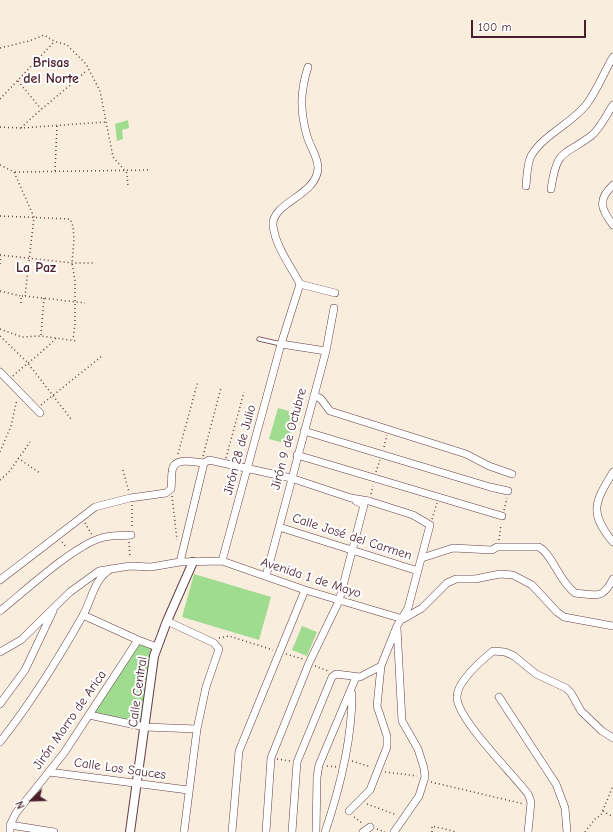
<!DOCTYPE html>
<html>
<head>
<meta charset="utf-8">
<style>
  body { margin:0 }
  #map { position:relative; width:613px; height:832px; overflow:hidden; background:#f9edde; font-family:"Comic Neue",sans-serif }
  canvas { display:block }
  .north { position:absolute; left:12px; top:780px; width:40px; height:40px; -webkit-text-stroke:3px #fff; paint-order:stroke; rotate:247deg; font-size:11px; font-weight:700; line-height:16px; text-align:center; color:#4a1f2b }
  .north::after { content:''; display:block; margin:auto; width:14px; height:18px; background:#4a1f2b; clip-path:polygon(50% 0,100% 100%,50% 72%,0 100%) }
  .scale { position:absolute; left:471px; top:20px; width:115px; height:18px; box-sizing:border-box; border:2px solid #4a1f2b; border-top:0; padding-left:5px; font-size:12px; line-height:14px; white-space:nowrap; color:#4a1f2b; -webkit-text-stroke:3px #fff; paint-order:stroke }
</style>
</head>
<body>
<div id="map">
<canvas width="613" height="832"></canvas>
<div class="north">N</div>
<div class="scale">100 m</div>
</div>
<script>
const c = document.querySelector('canvas').getContext('2d');
c.lineJoin = 'round';
function fillPath(path, color) { c.fillStyle = color; c.fill(path, 'evenodd'); }
function stroke(path, color, width, dash) { c.strokeStyle = color; c.lineWidth = width; c.lineCap = dash ? 'butt' : 'round'; c.setLineDash(dash || []); c.stroke(path); }
function write(font, color, halo, rows, align = 'center') {
  c.font = font + ' "Comic Neue",sans-serif'; c.lineWidth = 4; c.setLineDash([]); c.textBaseline = 'middle'; c.strokeStyle = halo; c.fillStyle = color; for (const [text, x, y, turn = 0] of rows) {
    c.save(); c.translate(x, y); c.rotate((+turn || 0) * Math.PI / 180); c.textAlign = isNaN(turn) ? turn : align; if (halo) c.strokeText(text, 0, 0); c.fillText(text, 0, 0); c.restore();
  }
}
const green = new Path2D(`
  M 128,120 L 129,128 L 122,130 L 123,139 L 117,141 L 115,124 Z
  M 278,408 L 296,413 L 287,444 L 269,439 Z
  M 194,574 L 271,597 L 259,640 L 182,617 Z
  M 302,626 L 317,632 L 307,656 L 292,650 Z
  M 139,643 L 153,649 L 142,722 L 94,713 Z`);
const path = new Path2D(`
  M 0,48 L 29,41 L 44,35 L 54,41 L 67,45 L 86,64 L 100,91 L 113,157 L 127,173 L 128,187
  M 18,81 L 41,109
  M 0,99 L 54,42
  M 0,127 L 21,128 L 106,122
  M 21,128 C 42,107 66,90 87,70
  M 0,165 L 14,172 L 34,217 L 25,296
  M 55,171 L 57,126
  M 15,172 L 149,170
  M 0,216 L 70,219 L 73,226 L 74,239 L 72,263 L 75,281 L 75,324 L 73,340
  M 0,255 L 72,263 L 95,263
  M 0,264 L 1,256
  M 0,291 L 21,296
  M 25,296 L 85,303
  M 21,303 L 21,296 L 25,296
  M 0,329 L 22,337 L 41,336 L 77,341
  M 41,335 L 44,297
  M 0,336 L 27,362 L 71,419
  M 13,376 C 27,363 43,352 56,338
  M 41,405 L 102,356
  M 384,447 L 387,435
  M 0,452 L 11,426 L 17,399
  M 178,454 L 198,381
  M 203,456 L 221,388
  M 18,458 L 40,473
  M 226,458 L 244,392
  M 123,470 L 129,492
  M 376,472 L 380,460
  M 0,480 L 9,472 L 30,442
  M 371,494 L 373,486
  M 172,496 L 177,540
  M 132,505 L 132,527
  M 504,510 L 507,498
  M 432,519 L 437,503
  M 85,523 L 92,535
  M 499,540 L 501,524
  M 62,542 L 67,548
  M 129,542 L 130,558
  M 219,638 L 229,636 L 273,650
  M 286,654 L 303,659
  M 315,666 L 328,671
  M 277,759 L 290,761
  M 352,761 L 371,767
  M 327,766 L 337,767
  M 385,772 L 417,776
  M 431,782 L 524,804
  M 367,804 L 397,815
  M 603,811 L 613,817
  M 354,817 L 362,823
  M 377,829 L 385,832
  M 432,832 L 432,826 L 457,832
  M 585,832 L 595,819 L 601,815 L 613,786`);
const service = new Path2D(`
  M 259,339 L 281,344`);
const minor = new Path2D(`
  M 613,185 C 597,200 601,209 613,225
  M 526,186 C 527,176 527,164 531,156 C 543,135 571,124 586,105 C 597,91 604,72 613,57
  M 551,189 C 557,148 563,157 591,136 C 600,129 607,114 613,105
  M 300,284 L 335,293
  M 281,344 L 326,351
  M 0,372 L 40,413
  M 314,395 L 321,399 L 330,411 L 466,454 L 489,466 L 512,474
  M 304,431 L 490,487 L 508,491
  M 297,455 L 502,516
  M 613,472 C 594,503 589,513 613,542
  M 279,527 L 418,571
  M 422,558 L 453,548 L 492,550 L 497,547 L 539,547 C 553,555 558,580 575,593 C 596,595 602,600 613,579
  M 222,561 L 281,344 L 300,284 C 290,265 276,247 273,226 C 271,202 317,196 318,168 C 318,156 310,147 307,136 C 300,111 300,92 308,67
  M 180,562 L 204,463 L 209,460 L 291,478 L 351,498 L 369,501 L 413,515 L 430,525 L 408,608 L 397,626 L 381,666 L 360,677 L 336,674 L 332,677 L 297,762 L 292,832
  M 266,576 L 326,351 L 334,308
  M 0,580 L 95,507 L 130,498 L 166,493 L 171,489 C 172,483 171,478 172,472 C 173,456 193,462 204,463
  M 0,611 C 25,591 72,547 101,538 C 110,535 122,536 131,535
  M 83,615 L 138,640 L 157,647
  M 167,621 L 214,643 L 219,649 L 206,687 L 197,729 L 184,832
  M 0,652 L 21,640 L 70,592 L 99,571 L 130,566 L 151,567 L 180,562 L 222,561 L 305,590 L 403,619 L 422,608 L 447,583 L 456,579 L 475,579 L 500,574 L 513,575 L 532,585 L 557,612 L 564,617 L 613,626
  M 499,697 L 556,784 L 565,808 L 567,832
  M 0,704 L 25,670 L 53,611
  M 89,715 L 145,727 L 197,729
  M 0,742 C 31,703 57,661 82,617 C 92,601 93,579 111,569
  M 49,772 L 188,790
  M 349,811 L 370,790 L 387,747 L 387,736 L 377,706 L 381,666
  M 10,825 L 54,832
  M 10,832 L 10,825 L 16,813 L 64,753 L 138,640
  M 232,832 L 239,751 L 305,590
  M 266,832 L 271,758 L 309,663 L 339,601 L 364,505 L 356,501
  M 316,832 L 317,777 L 319,765 L 356,677
  M 325,832 C 340,788 352,740 352,694
  M 363,832 L 370,827
  M 394,832 L 419,796 L 425,777 L 424,768 L 418,749 L 402,721 L 397,628
  M 528,832 L 531,802 L 528,794 C 514,775 455,717 457,696 C 458,681 482,660 493,651 L 505,652 L 514,656 L 536,674 L 566,688 L 571,693 L 581,711 L 602,731 L 613,738`);
const tertiary = new Path2D(`
  M 130,832 L 154,656 L 167,621 L 193,562`);
const streetNames = [
  ["Jirón 9 de Octubre",289,439,-75],
  ["Jirón 28 de Julio",240,450,-75],
  ["Calle José del Carmen",352,537,18],
  ["Avenida 1 de Mayo",311,578,18],
  ["Calle Central",138,692,-82],
  ["Jirón Morro de Arica",70,720,-55],
  ["Calle Los Sauces",120,769,8]
];
const neighbourhoodNames = [
  ["Brisas",51,63],
  ["del Norte",51,79],
  ["La Paz",36,268]
];
fillPath(green, '#a0dc90');
stroke(service, '#643e46', 5);
stroke(minor, '#643e46', 8);
stroke(tertiary, '#643e46', 10);
stroke(path, '#643e46', 1.5, [1, 3]);
stroke(service, '#fff', 3.5);
stroke(minor, '#fff', 7);
stroke(tertiary, '#fff', 8);
write('13px', '#4a1f2b', '#fff', streetNames);
write('bold 14px', '#4a1f2b', '#fff', neighbourhoodNames);
</script>
</body>
</html>
